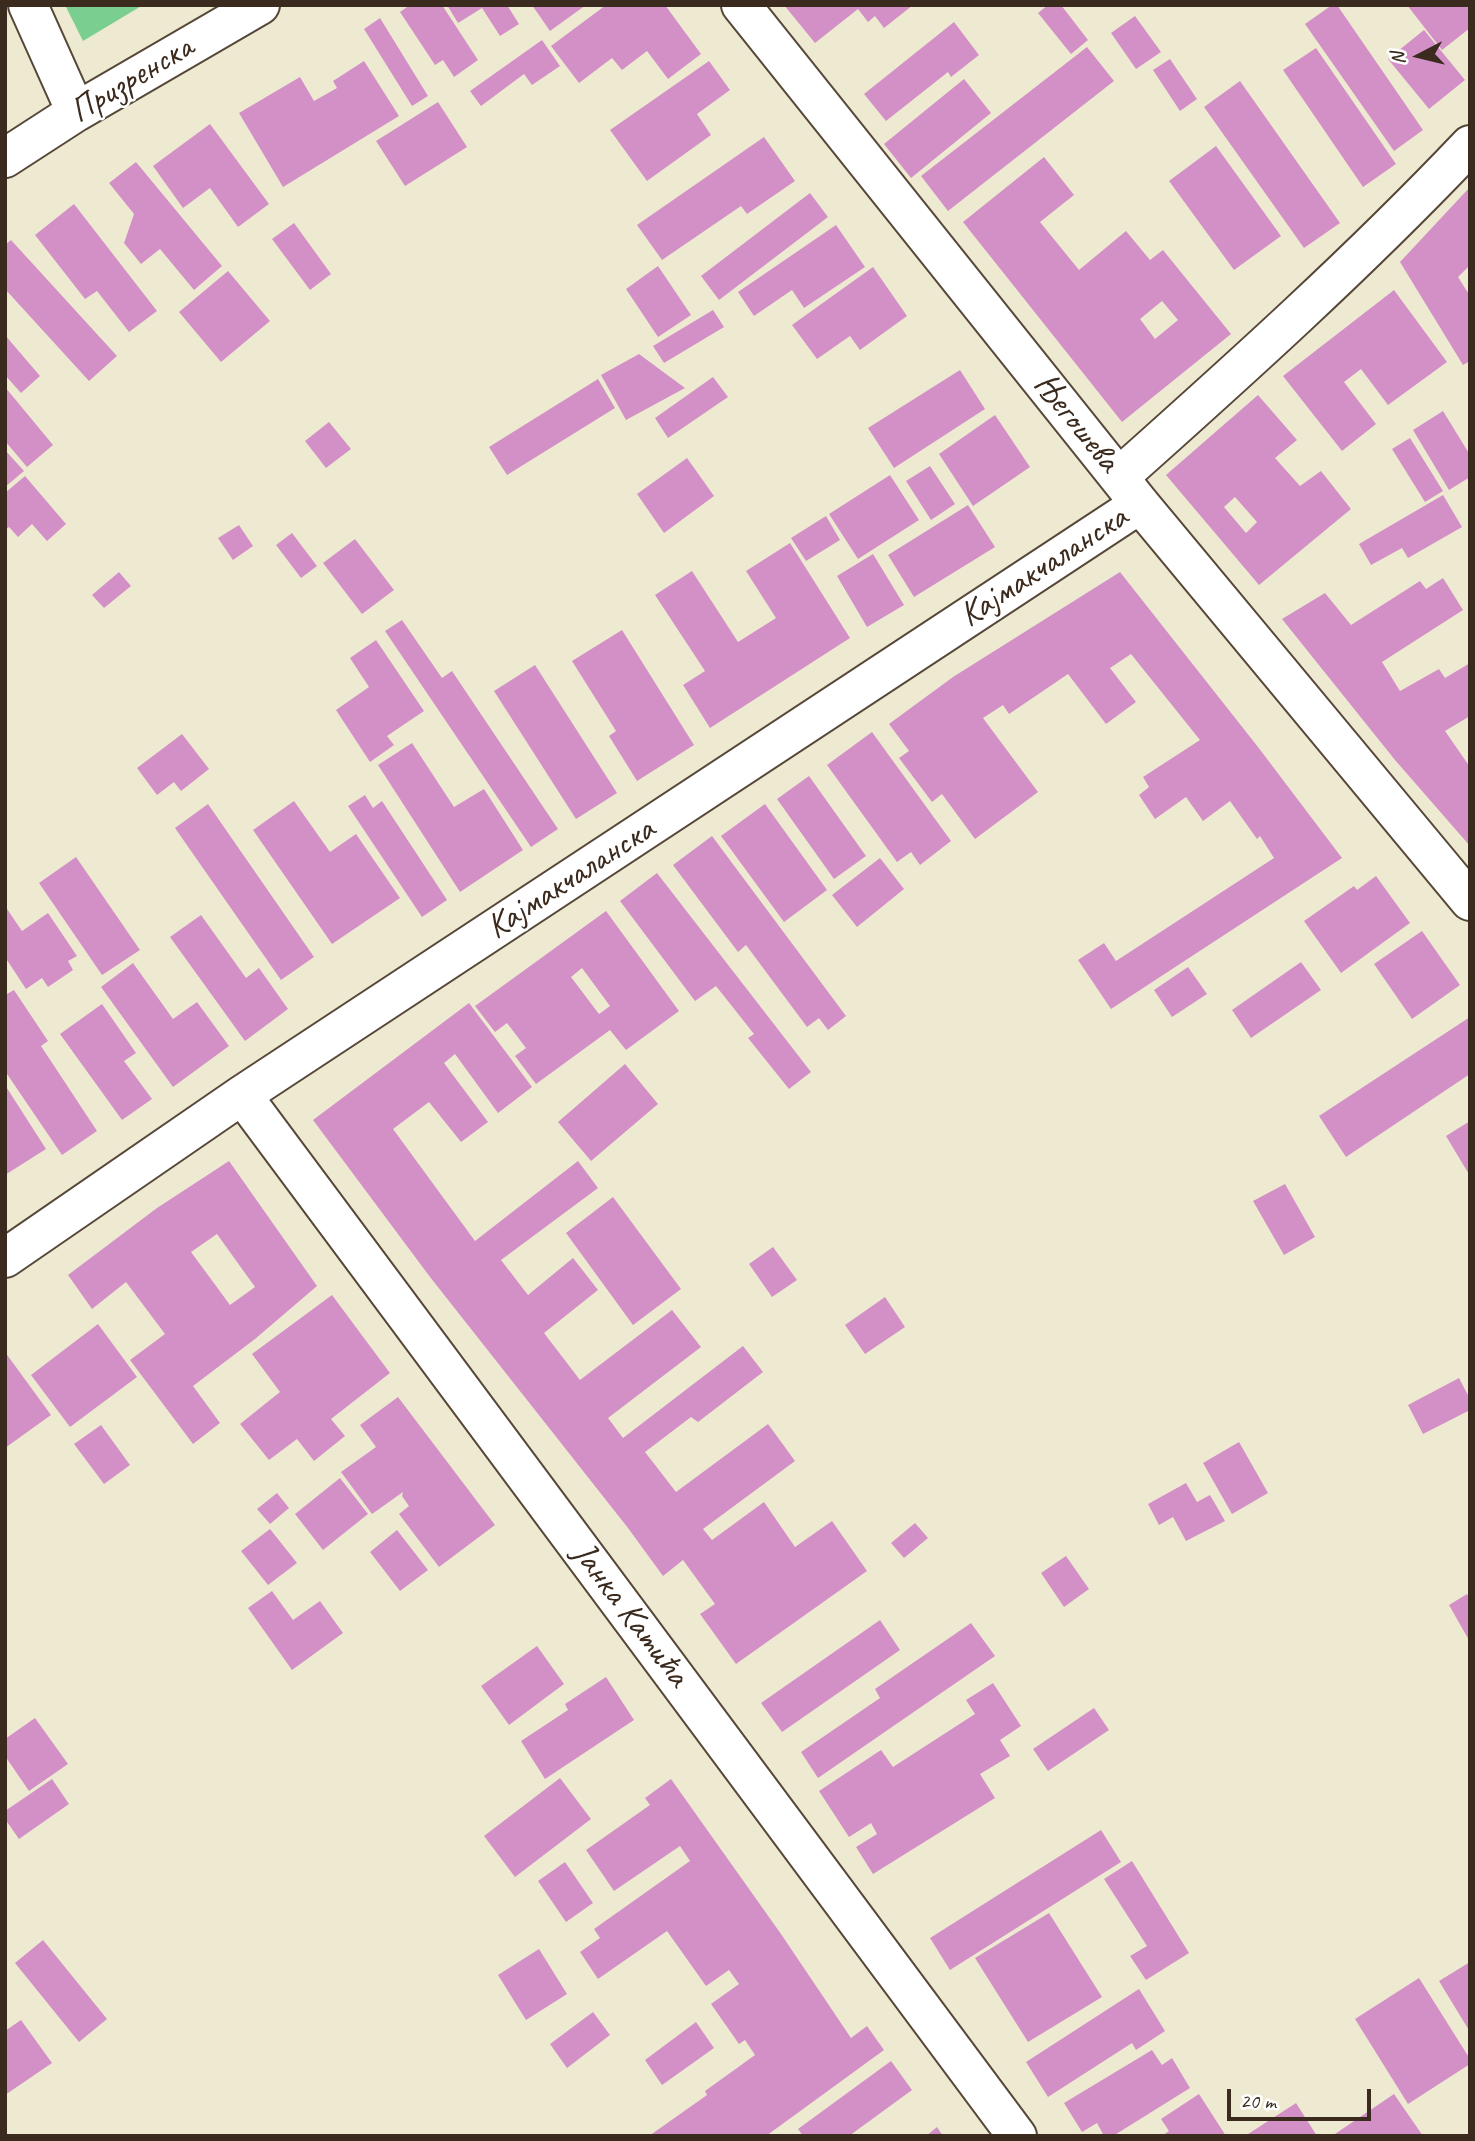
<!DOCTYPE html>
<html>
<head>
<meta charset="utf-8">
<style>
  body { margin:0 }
  #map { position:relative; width:1475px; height:2141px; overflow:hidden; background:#eeead1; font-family:Caveat,sans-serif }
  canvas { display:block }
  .frame { position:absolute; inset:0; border:7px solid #3b2a1e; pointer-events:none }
  .north { position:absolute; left:1384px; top:21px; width:70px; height:70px; -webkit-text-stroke:5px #fff; paint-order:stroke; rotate:263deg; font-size:19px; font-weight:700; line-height:28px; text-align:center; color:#3b2a1e }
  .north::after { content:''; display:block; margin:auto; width:24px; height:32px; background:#3b2a1e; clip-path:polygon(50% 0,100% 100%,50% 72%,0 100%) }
  .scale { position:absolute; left:1227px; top:2089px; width:144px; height:32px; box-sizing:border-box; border:4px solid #3b2a1e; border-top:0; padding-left:9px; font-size:21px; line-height:24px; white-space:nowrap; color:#3b2a1e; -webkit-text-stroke:5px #fff; paint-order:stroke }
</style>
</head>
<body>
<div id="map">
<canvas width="1475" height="2141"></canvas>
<div class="frame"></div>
<div class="north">N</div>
<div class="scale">20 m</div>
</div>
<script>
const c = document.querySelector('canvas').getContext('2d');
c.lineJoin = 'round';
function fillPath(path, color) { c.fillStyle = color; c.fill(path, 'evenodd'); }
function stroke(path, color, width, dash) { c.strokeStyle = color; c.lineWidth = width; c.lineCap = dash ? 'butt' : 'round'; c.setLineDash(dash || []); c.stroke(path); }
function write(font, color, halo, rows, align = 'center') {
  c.font = font + ' Caveat,sans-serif'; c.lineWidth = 5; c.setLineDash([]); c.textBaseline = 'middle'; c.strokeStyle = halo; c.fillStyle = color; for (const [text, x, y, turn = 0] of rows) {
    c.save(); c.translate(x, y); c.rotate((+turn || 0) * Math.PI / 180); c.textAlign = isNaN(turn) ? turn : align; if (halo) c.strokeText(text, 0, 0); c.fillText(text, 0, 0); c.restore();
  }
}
const green = new Path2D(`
  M 65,5 L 143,5 L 83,41 Z`);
const building = new Path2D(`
  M 410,5 L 442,5 L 478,60 L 454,77 L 443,60 L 435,65 L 400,12 Z
  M 447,5 L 507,5 L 519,24 L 500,36 L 482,8 L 458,23 Z
  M 532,5 L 586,5 L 550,31 Z
  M 606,5 L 665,5 L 701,54 L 668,79 L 647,51 L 622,70 L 612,58 L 579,83 L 551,46 Z
  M 784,5 L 913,5 L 884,28 L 875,16 L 868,22 L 858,9 L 815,43 Z
  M 1048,5 L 1061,5 L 1088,40 L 1071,54 L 1038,13 Z
  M 1332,5 L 1337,5 L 1423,130 L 1394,151 L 1305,24 Z
  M 1407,5 L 1466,5 L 1470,10 L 1470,28 L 1442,50 Z
  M 1135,16 L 1161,52 L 1136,69 L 1111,33 Z
  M 380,18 L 428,96 L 412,106 L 364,29 Z
  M 954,22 L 979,55 L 951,77 L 948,72 L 886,121 L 864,94 Z
  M 1424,30 L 1465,80 L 1429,109 L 1388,59 Z
  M 542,40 L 560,66 L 532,85 L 524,74 L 481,106 L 470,91 Z
  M 1087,47 L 1114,81 L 948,211 L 921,176 Z
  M 1316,48 L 1396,164 L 1363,187 L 1283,70 Z
  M 1170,59 L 1197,99 L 1180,111 L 1153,70 Z
  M 364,61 L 399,116 L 283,187 L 239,113 L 300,77 L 314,101 L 337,88 L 333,81 Z
  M 709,61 L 730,90 L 697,114 L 711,135 L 647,181 L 610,130 Z
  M 964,79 L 991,113 L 911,178 L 884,144 Z
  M 1240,81 L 1340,223 L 1304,248 L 1204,107 Z
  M 438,102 L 467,147 L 405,186 L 376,141 Z
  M 210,124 L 269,204 L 238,227 L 210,188 L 183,208 L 153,166 Z
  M 764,137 L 795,181 L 747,214 L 741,206 L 662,260 L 637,225 Z
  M 1216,146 L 1281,236 L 1234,270 L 1169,181 Z
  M 1044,157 L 1074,195 L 1040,222 L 1079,270 L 1126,231 L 1150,260 L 1163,250 L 1231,334 L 1122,422 L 963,222 ZM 1162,301 L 1178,320 L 1155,339 L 1140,319 Z
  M 136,162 L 222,266 L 194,290 L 160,249 L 141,264 L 124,243 L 134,214 L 109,183 Z
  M 1470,187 L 1470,265 L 1458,277 L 1470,296 L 1470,361 L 1463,365 L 1400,262 Z
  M 810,193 L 828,217 L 719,300 L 701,276 Z
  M 74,204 L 157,311 L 129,332 L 97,291 L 85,299 L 35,235 Z
  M 294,223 L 331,274 L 310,290 L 272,239 Z
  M 836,225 L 865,267 L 804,308 L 792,290 L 754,316 L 738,292 Z
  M 11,240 L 117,356 L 89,381 L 5,289 L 5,245 Z
  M 658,266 L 691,315 L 658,337 L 626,289 Z
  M 873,267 L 907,316 L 860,350 L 850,336 L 817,359 L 792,325 Z
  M 228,271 L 270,321 L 221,362 L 179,312 Z
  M 1394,290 L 1447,362 L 1388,405 L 1361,369 L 1344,382 L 1376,424 L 1342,451 L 1283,376 Z
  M 713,310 L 724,327 L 664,363 L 653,346 Z
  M 5,335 L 40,376 L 21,393 L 5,375 Z
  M 639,354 L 685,388 L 626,420 L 601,375 Z
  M 960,370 L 985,409 L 894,468 L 868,428 Z
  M 713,377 L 728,397 L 668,438 L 655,418 Z
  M 598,379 L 615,408 L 507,475 L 489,447 Z
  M 5,387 L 53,445 L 27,467 L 5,441 Z
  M 1258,395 L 1297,440 L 1275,458 L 1300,486 L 1321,471 L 1351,509 L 1259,585 L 1166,475 ZM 1235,497 L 1257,522 L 1246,533 L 1224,507 Z
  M 1443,411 L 1470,455 L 1470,477 L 1449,490 L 1413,430 Z
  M 995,415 L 1030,467 L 973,506 L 939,454 Z
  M 329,422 L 351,449 L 326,468 L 305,441 Z
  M 1410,438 L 1443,491 L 1425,502 L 1392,449 Z
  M 5,450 L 24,471 L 5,487 Z
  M 687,458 L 714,496 L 664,533 L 637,494 Z
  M 930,466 L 955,504 L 931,520 L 906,481 Z
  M 890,475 L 919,520 L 858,559 L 829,514 Z
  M 25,476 L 66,524 L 47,541 L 32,524 L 18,537 L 9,527 L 5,530 L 5,493 Z
  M 1443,495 L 1462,527 L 1408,558 L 1402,548 L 1371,565 L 1359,544 Z
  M 968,505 L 995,547 L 914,597 L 888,555 Z
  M 826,516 L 840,540 L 806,561 L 791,538 Z
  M 239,525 L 253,546 L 233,560 L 218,538 Z
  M 292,533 L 317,566 L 301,578 L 276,545 Z
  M 355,539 L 394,590 L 362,614 L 323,563 Z
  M 790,543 L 850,638 L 710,728 L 683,685 L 705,671 L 655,595 L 692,571 L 738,642 L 776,618 L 746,571 Z
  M 873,554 L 904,605 L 867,627 L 837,576 Z
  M 119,572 L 131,586 L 104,608 L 92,595 Z
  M 1120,572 L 1258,747 L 1342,858 L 1111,1009 L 1078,960 L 1104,943 L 1116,961 L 1274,858 L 1260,836 L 1257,839 L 1230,801 L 1203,821 L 1186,797 L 1155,819 L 1139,795 L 1149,787 L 1143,777 L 1200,740 L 1131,654 L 1110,668 L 1136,702 L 1106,724 L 1068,674 L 1009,714 L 1003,705 L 983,718 L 1038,792 L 975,839 L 942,794 L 932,802 L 899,758 L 909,751 L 889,724 L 953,677 Z
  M 1443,578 L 1463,610 L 1382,662 L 1400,691 L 1439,669 L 1445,678 L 1470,663 L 1470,716 L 1445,731 L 1470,767 L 1470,846 L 1395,760 L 1282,619 L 1325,593 L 1351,625 L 1420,581 L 1426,589 Z
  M 402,620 L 442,678 L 452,671 L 558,829 L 531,847 L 385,631 Z
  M 622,630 L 694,745 L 637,781 L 609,736 L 616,731 L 572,661 Z
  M 376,640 L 424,711 L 387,736 L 394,745 L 370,762 L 336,710 L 369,687 L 350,658 Z
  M 535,665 L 617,793 L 576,819 L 494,691 Z
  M 872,732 L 951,841 L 920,865 L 911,852 L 897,862 L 827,765 Z
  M 182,734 L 209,769 L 181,791 L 174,782 L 157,795 L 137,768 Z
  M 412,743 L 454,807 L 484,789 L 523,850 L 460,892 L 378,765 Z
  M 809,776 L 866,856 L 834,879 L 777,799 Z
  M 365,795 L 373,808 L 382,801 L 447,900 L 422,917 L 348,806 Z
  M 294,801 L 330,852 L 356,834 L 400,898 L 332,944 L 253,830 Z
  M 208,804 L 314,957 L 281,980 L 175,828 Z
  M 765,804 L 827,890 L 784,922 L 721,836 Z
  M 712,836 L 846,1016 L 828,1030 L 819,1018 L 807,1027 L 746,945 L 738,952 L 673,865 Z
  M 76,857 L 140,950 L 102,975 L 39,883 Z
  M 880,858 L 904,889 L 857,927 L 832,895 Z
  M 657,873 L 811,1072 L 789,1089 L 748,1038 L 754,1034 L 716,986 L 695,1001 L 620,901 Z
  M 1376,876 L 1410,923 L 1341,973 L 1304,921 L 1354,886 L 1357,890 Z
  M 5,906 L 22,931 L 48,913 L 77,956 L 68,961 L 73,970 L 48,987 L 42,978 L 26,989 L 5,957 Z
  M 606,911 L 679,1011 L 626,1050 L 610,1030 L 536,1084 L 515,1056 L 526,1048 L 507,1023 L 495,1032 L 475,1006 ZM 582,968 L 610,1006 L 599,1014 L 571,977 Z
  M 201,915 L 246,978 L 259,968 L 288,1009 L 245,1041 L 170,937 Z
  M 1422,931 L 1460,985 L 1412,1019 L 1374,964 Z
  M 1301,962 L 1321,990 L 1251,1038 L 1232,1010 Z
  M 133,963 L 173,1019 L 197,1002 L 229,1046 L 173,1087 L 101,987 Z
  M 1188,967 L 1207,994 L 1172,1017 L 1154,990 Z
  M 14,990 L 48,1041 L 41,1046 L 97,1131 L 62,1155 L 5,1071 L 5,992 L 7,994 Z
  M 469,1003 L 532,1087 L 498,1113 L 455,1054 L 444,1063 L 488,1122 L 461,1142 L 429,1102 L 393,1129 L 475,1241 L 578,1161 L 598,1188 L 501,1260 L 528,1295 L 573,1258 L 598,1290 L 544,1333 L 580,1380 L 672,1310 L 701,1347 L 608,1418 L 623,1438 L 743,1346 L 763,1372 L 698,1422 L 691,1417 L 645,1452 L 676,1492 L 768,1424 L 795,1461 L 703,1529 L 712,1540 L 764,1502 L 795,1547 L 832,1521 L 867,1571 L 736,1664 L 700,1614 L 715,1604 L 683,1560 L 663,1576 L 628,1528 L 430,1277 L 313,1120 Z
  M 102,1004 L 136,1053 L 124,1061 L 152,1099 L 122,1120 L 60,1034 Z
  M 1470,1017 L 1470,1074 L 1346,1157 L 1319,1116 Z
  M 625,1064 L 658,1104 L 591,1161 L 558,1122 Z
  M 5,1085 L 46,1149 L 5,1175 Z
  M 1470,1121 L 1470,1176 L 1446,1136 Z
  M 229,1161 L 317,1286 L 255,1339 L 193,1386 L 220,1423 L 193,1444 L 130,1360 L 165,1334 L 126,1282 L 92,1309 L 68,1275 L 157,1208 ZM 217,1234 L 255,1287 L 230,1305 L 191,1252 Z
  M 1285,1184 L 1315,1237 L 1284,1255 L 1253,1201 Z
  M 613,1197 L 681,1289 L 633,1325 L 566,1233 Z
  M 773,1247 L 797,1280 L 772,1297 L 749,1264 Z
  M 332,1295 L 390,1373 L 331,1419 L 345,1436 L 314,1461 L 297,1439 L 269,1460 L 240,1424 L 280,1392 L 252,1354 Z
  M 885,1297 L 905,1327 L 865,1354 L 845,1325 Z
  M 98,1324 L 137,1377 L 70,1427 L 31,1375 Z
  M 5,1352 L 51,1415 L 5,1448 Z
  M 1459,1378 L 1470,1399 L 1470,1410 L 1423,1434 L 1408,1405 Z
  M 398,1397 L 495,1525 L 439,1567 L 399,1514 L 409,1506 L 402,1496 L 403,1492 L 372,1514 L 341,1472 L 376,1447 L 360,1425 Z
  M 101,1425 L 130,1465 L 104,1484 L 74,1444 Z
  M 1239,1442 L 1268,1493 L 1232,1514 L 1203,1463 Z
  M 340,1478 L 368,1514 L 323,1550 L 295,1514 Z
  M 1186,1483 L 1197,1502 L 1210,1495 L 1225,1521 L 1186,1541 L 1173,1517 L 1159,1525 L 1148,1504 Z
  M 277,1493 L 289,1508 L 270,1524 L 257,1509 Z
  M 915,1523 L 928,1538 L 904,1558 L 891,1543 Z
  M 270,1529 L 297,1563 L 268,1585 L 241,1551 Z
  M 397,1530 L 428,1570 L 400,1591 L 370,1552 Z
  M 1066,1556 L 1089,1589 L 1064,1607 L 1041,1573 Z
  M 272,1591 L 293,1620 L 320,1601 L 343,1633 L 292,1670 L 248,1608 Z
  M 1467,1594 L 1470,1600 L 1470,1642 L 1449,1605 Z
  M 880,1620 L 900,1650 L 782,1732 L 761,1703 Z
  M 971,1623 L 995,1656 L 818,1778 L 801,1752 L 880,1698 L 875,1689 Z
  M 537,1646 L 564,1684 L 509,1725 L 481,1686 Z
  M 606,1677 L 634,1720 L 545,1779 L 521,1741 L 568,1710 L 565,1704 Z
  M 993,1683 L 1021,1726 L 1000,1740 L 1010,1756 L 980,1774 L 995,1798 L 873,1874 L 856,1847 L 877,1834 L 871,1823 L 849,1837 L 819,1791 L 881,1750 L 893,1767 L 975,1714 L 966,1700 Z
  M 1094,1708 L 1109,1730 L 1048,1771 L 1033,1749 Z
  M 35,1718 L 68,1764 L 29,1791 L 5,1756 L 5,1739 Z
  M 560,1778 L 591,1819 L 515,1877 L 484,1836 Z
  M 52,1779 L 69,1804 L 19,1839 L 5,1819 L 5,1811 Z
  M 671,1779 L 781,1934 L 851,2038 L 867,2026 L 884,2050 L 766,2136 L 649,2136 L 707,2095 L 705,2091 L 755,2055 L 745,2040 L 739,2044 L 711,2004 L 739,1984 L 729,1970 L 706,1986 L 667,1931 L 598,1979 L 580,1952 L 600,1938 L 594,1929 L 690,1861 L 680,1846 L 614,1891 L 586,1850 L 650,1805 L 645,1798 Z
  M 1101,1830 L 1121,1862 L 950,1970 L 930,1938 Z
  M 1132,1861 L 1189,1953 L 1146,1980 L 1130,1956 L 1147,1946 L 1104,1879 Z
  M 565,1862 L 593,1903 L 566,1922 L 538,1881 Z
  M 1049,1913 L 1102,1997 L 1028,2042 L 975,1958 Z
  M 43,1940 L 107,2019 L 79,2042 L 15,1963 Z
  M 539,1949 L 567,1994 L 526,2020 L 498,1975 Z
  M 1470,1962 L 1470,2032 L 1439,1981 Z
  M 1419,1978 L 1470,2059 L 1470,2064 L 1408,2104 L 1355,2019 Z
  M 1139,1989 L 1165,2031 L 1136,2050 L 1132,2043 L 1048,2097 L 1026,2062 Z
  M 593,2012 L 610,2035 L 567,2068 L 550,2044 Z
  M 21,2020 L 52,2063 L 5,2095 L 5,2031 Z
  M 696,2022 L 714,2048 L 662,2085 L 645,2060 Z
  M 1152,2050 L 1162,2065 L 1172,2058 L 1190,2088 L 1113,2136 L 1104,2136 L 1097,2123 L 1082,2132 L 1064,2103 Z
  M 891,2061 L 912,2090 L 849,2136 L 803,2136 L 798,2129 Z
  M 1199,2094 L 1226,2136 L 1162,2136 L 1169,2131 L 1161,2119 Z
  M 1394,2094 L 1423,2136 L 1332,2136 Z
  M 1296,2103 L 1317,2136 L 1245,2136 Z
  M 937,2127 L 943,2136 L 926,2136 Z`);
const minor = new Path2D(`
  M 28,5 L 76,112
  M 741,5 L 1140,504 L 1470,901
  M 5,158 L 76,112 L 260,5
  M 1119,477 C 1239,370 1359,262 1470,145
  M 242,1095 L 1017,2136
  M 5,1258 L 242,1095 L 1140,504`);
const streetNames = [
  ["Призренска",132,80,-31],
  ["Његошева",1076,423,51],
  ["Кајмакчаланска",1044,567,-33],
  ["Кајмакчаланска",571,879,-33],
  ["Јанка Катића",630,1615,53]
];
fillPath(green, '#7ace90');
fillPath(building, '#d390c7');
stroke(minor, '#564739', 42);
stroke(minor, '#fff', 38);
write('35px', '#3b2a1e', '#fff', streetNames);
</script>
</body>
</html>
